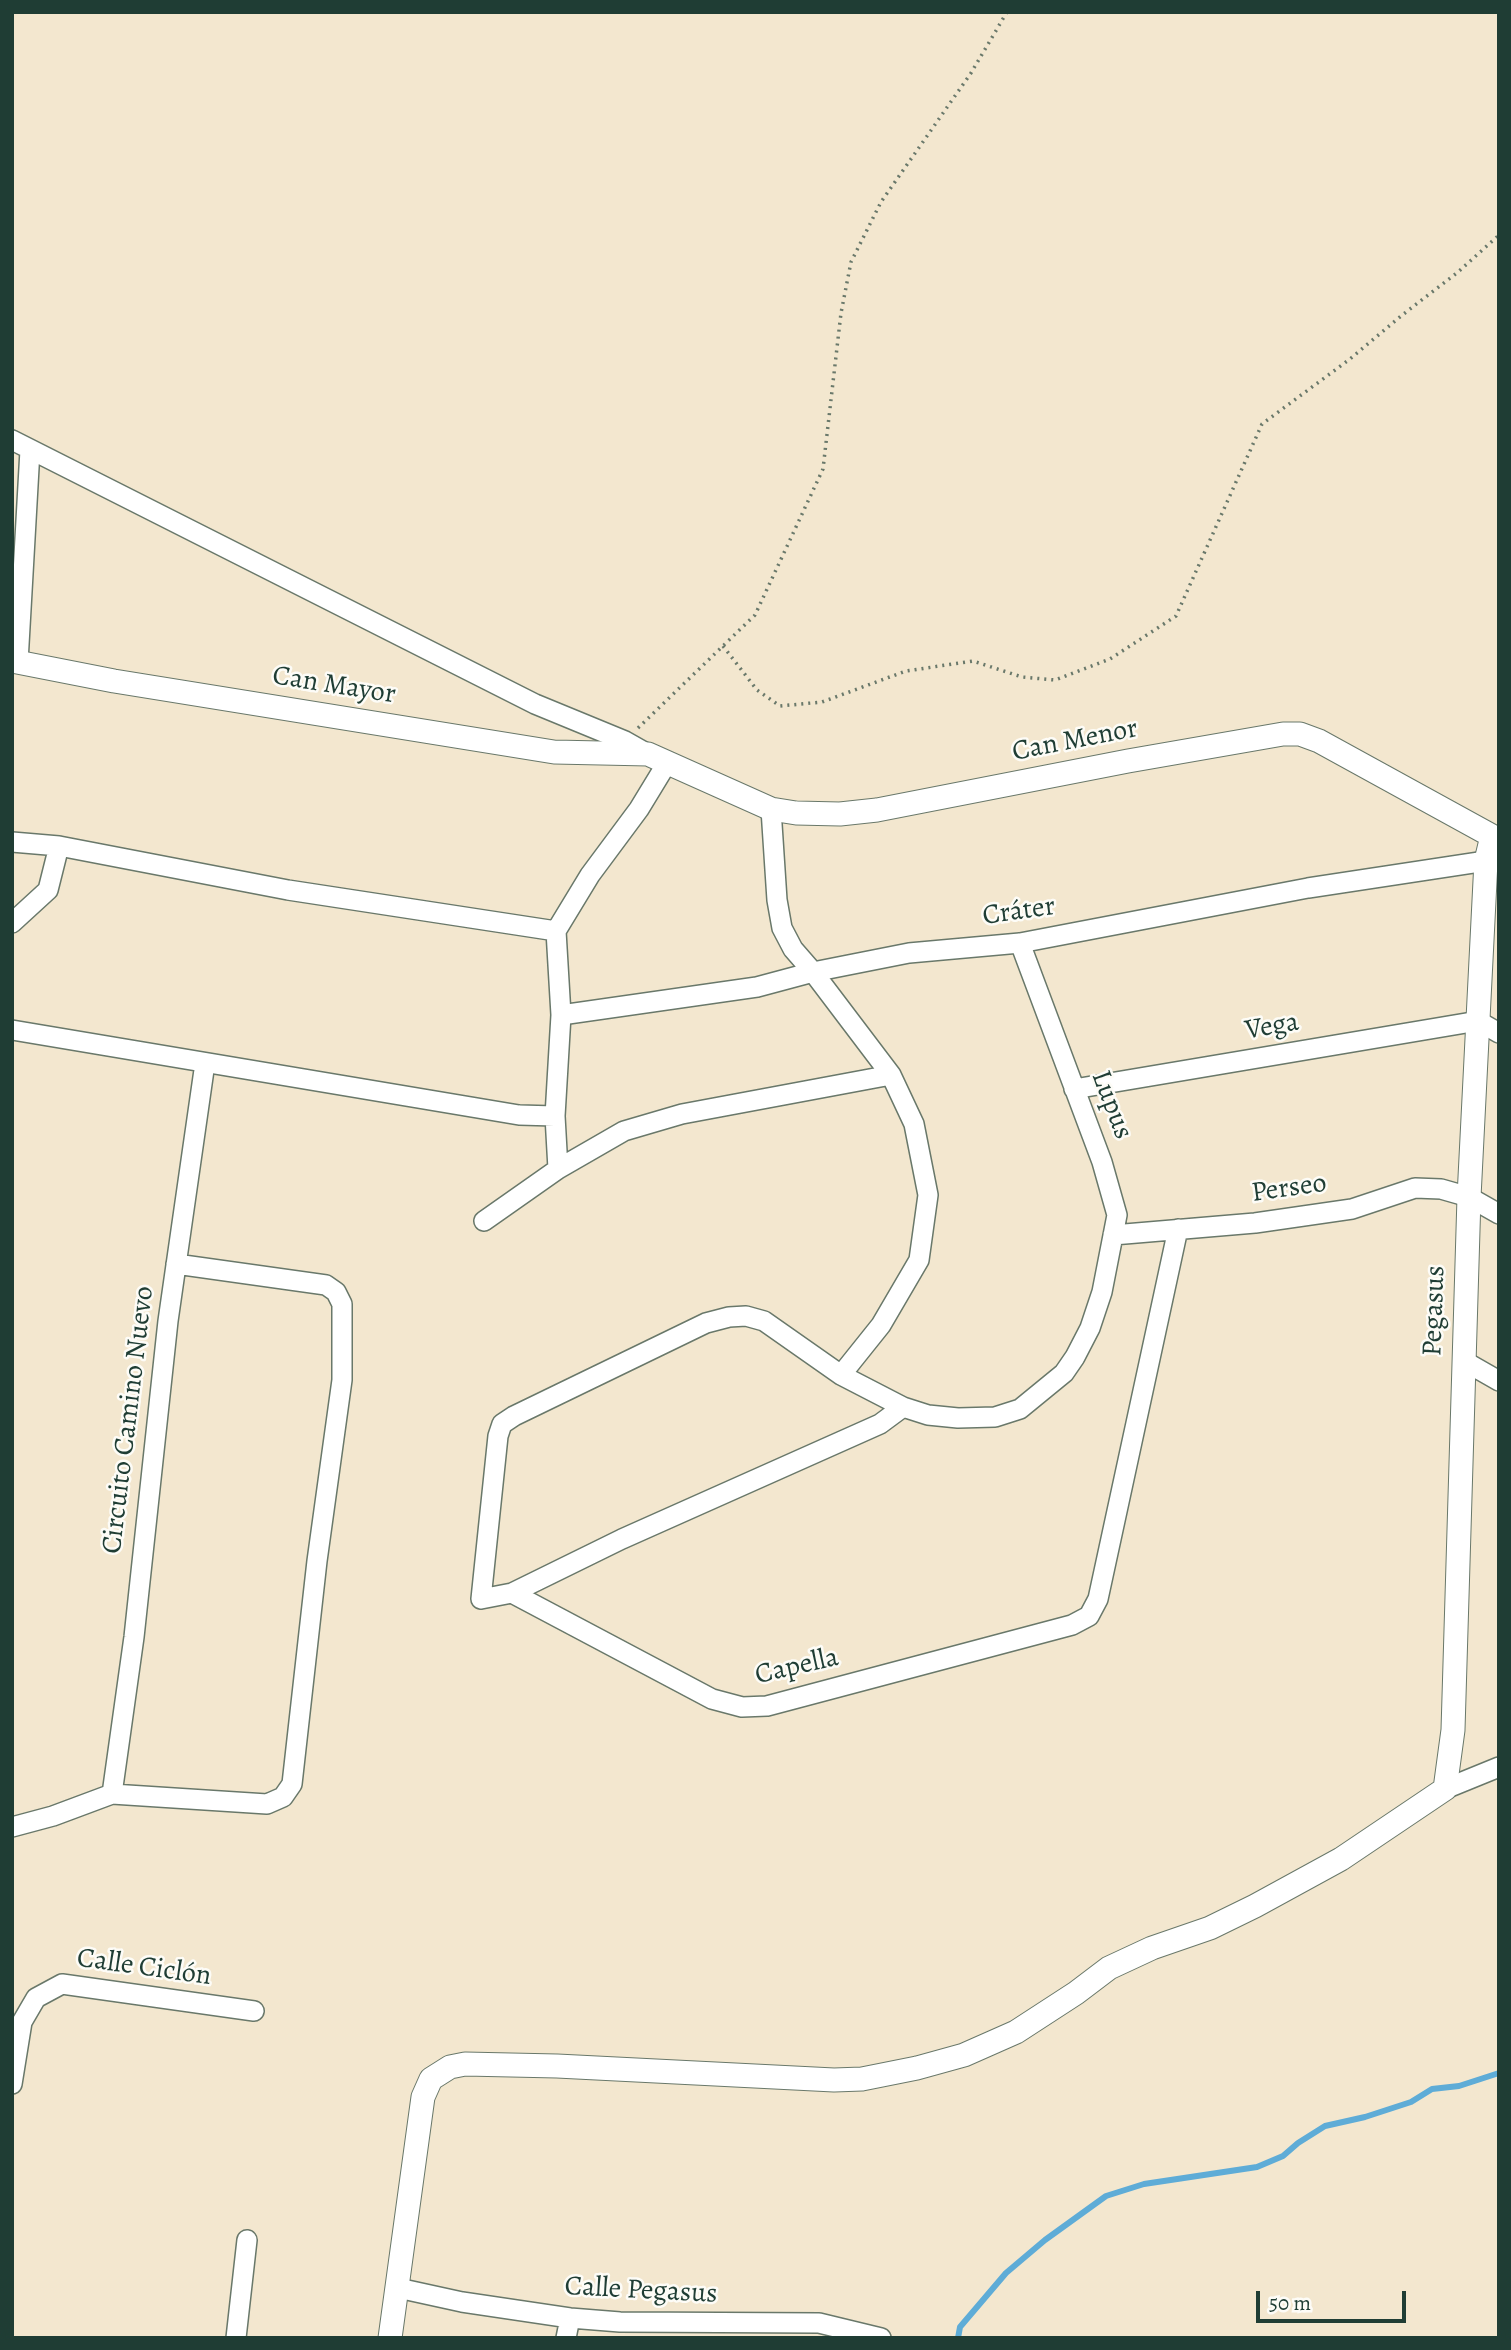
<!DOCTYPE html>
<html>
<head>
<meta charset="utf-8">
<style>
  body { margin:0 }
  #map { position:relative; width:1511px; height:2350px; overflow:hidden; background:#f3e7cf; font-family:Alegreya,serif }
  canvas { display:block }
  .frame { position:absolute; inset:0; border:14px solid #1f3d34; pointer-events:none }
  .scale { position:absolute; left:1256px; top:2291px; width:150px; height:32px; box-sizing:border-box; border:4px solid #1f3d34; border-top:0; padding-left:9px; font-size:21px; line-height:24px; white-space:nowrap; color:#1f3d34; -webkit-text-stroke:5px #fdfcf7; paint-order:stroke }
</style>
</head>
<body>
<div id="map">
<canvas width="1511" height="2350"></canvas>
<div class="frame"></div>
<div class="scale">50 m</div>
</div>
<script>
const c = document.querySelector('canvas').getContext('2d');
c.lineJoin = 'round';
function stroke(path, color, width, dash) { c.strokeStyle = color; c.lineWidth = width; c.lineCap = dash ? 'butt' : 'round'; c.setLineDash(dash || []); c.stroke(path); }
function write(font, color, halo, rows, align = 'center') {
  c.font = font + ' Alegreya,serif'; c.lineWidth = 5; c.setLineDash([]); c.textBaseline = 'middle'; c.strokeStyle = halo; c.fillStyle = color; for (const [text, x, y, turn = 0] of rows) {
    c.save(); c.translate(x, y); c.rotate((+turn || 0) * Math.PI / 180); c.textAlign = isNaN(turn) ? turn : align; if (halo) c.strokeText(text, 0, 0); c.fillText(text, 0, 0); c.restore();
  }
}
const stream = new Path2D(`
  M 958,2338 L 960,2327 L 1006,2273 L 1045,2240 L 1106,2196 L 1144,2184 L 1257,2167 L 1283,2156 L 1298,2143 L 1325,2126 L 1365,2117 L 1411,2102 L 1432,2089 L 1459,2086 L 1499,2073`);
const path = new Path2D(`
  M 723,646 L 757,690 L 780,706 L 822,702 L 906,671 L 973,661 L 1022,677 L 1055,680 L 1110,659 L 1176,616 L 1262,424 L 1350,359 L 1401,316 L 1458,272 L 1499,235
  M 638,728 L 755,615 L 823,469 L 841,313 L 851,262 L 881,202 L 971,73 L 1007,12`);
const minor = new Path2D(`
  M 12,440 L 535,704 L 625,741 L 648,754
  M 18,662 L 30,450
  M 771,809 L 777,900 L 782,928 L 793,949 L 813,972 L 891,1075 L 914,1124 L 928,1195 L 919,1260 L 881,1325 L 841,1375
  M 12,842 L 59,846 L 288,890 L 556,931
  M 12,923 L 48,890 L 59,846
  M 561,1015 L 757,987 L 813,972 L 909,953 L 1020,943 L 1308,888 L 1486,861
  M 12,1030 L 519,1115 L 555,1116
  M 1074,1089 L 1478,1021 L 1499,1033
  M 558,1169 L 555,1116 L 561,1015 L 556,931 L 590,875 L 639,809 L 667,763
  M 484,1221 L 558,1169 L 624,1131 L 682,1114 L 891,1075
  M 1113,1235 L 1255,1223 L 1352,1209 L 1415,1188 L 1441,1189 L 1469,1197 L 1499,1214
  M 1464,1361 L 1499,1381
  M 903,1407 L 841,1375 L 764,1321 L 746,1316 L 729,1317 L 706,1323 L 514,1416 L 502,1424 L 498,1436 L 481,1599 L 512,1593 L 622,1539 L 880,1424 L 903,1407 L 928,1415 L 958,1418 L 995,1417 L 1020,1409 L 1064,1373 L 1075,1357 L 1090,1328 L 1102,1292 L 1117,1215 L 1102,1162 L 1020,943
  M 512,1593 L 712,1699 L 742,1707 L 767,1706 L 1072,1625 L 1089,1616 L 1098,1599 L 1178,1229
  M 1445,1789 L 1499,1767
  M 112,1794 L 134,1637 L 168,1321 L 205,1063
  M 12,1827 L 53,1816 L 112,1794 L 267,1804 L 283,1797 L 292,1784 L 317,1561 L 342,1380 L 342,1304 L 336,1292 L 326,1285 L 176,1264
  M 12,2084 L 22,2022 L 36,1998 L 62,1984 L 254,2011
  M 398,2288 L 462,2302 L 570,2318 L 620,2322 L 819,2323 L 881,2338
  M 236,2338 L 247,2240
  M 566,2338 L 570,2318`);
const tertiary = new Path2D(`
  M 12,661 L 114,681 L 554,752 L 648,754 L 771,809 L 796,813 L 840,814 L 877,810 L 1128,761 L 1283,734 L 1300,734 L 1319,741 L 1492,836 L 1486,861 L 1469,1197 L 1453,1730 L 1445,1789 L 1341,1859 L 1255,1906 L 1210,1928 L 1152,1948 L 1109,1968 L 1076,1993 L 1016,2032 L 964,2055 L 917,2068 L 862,2079 L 834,2080 L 557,2066 L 465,2064 L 450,2067 L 431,2079 L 423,2097 L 390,2338`);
const streetNames = [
  ["Can Mayor",334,686,9],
  ["Can Menor",1075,741,-11],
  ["Cráter",1019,912,-8],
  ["Vega",1272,1027,-10],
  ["Lupus",1111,1105,69],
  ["Perseo",1289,1189,-8],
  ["Pegasus",1435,1311,-88],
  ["Circuito Camino Nuevo",129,1420,-83],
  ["Capella",797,1667,-13],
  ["Calle Ciclón",144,1968,8],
  ["Calle Pegasus",641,2291,3]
];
stroke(stream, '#5eacd7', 6);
stroke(minor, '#69786a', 22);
stroke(tertiary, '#69786a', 25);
stroke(path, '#69786a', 3.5, [2, 5]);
stroke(minor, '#fff', 19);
stroke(tertiary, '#fff', 23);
write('28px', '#1f3d34', '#fdfcf7', streetNames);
</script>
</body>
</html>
